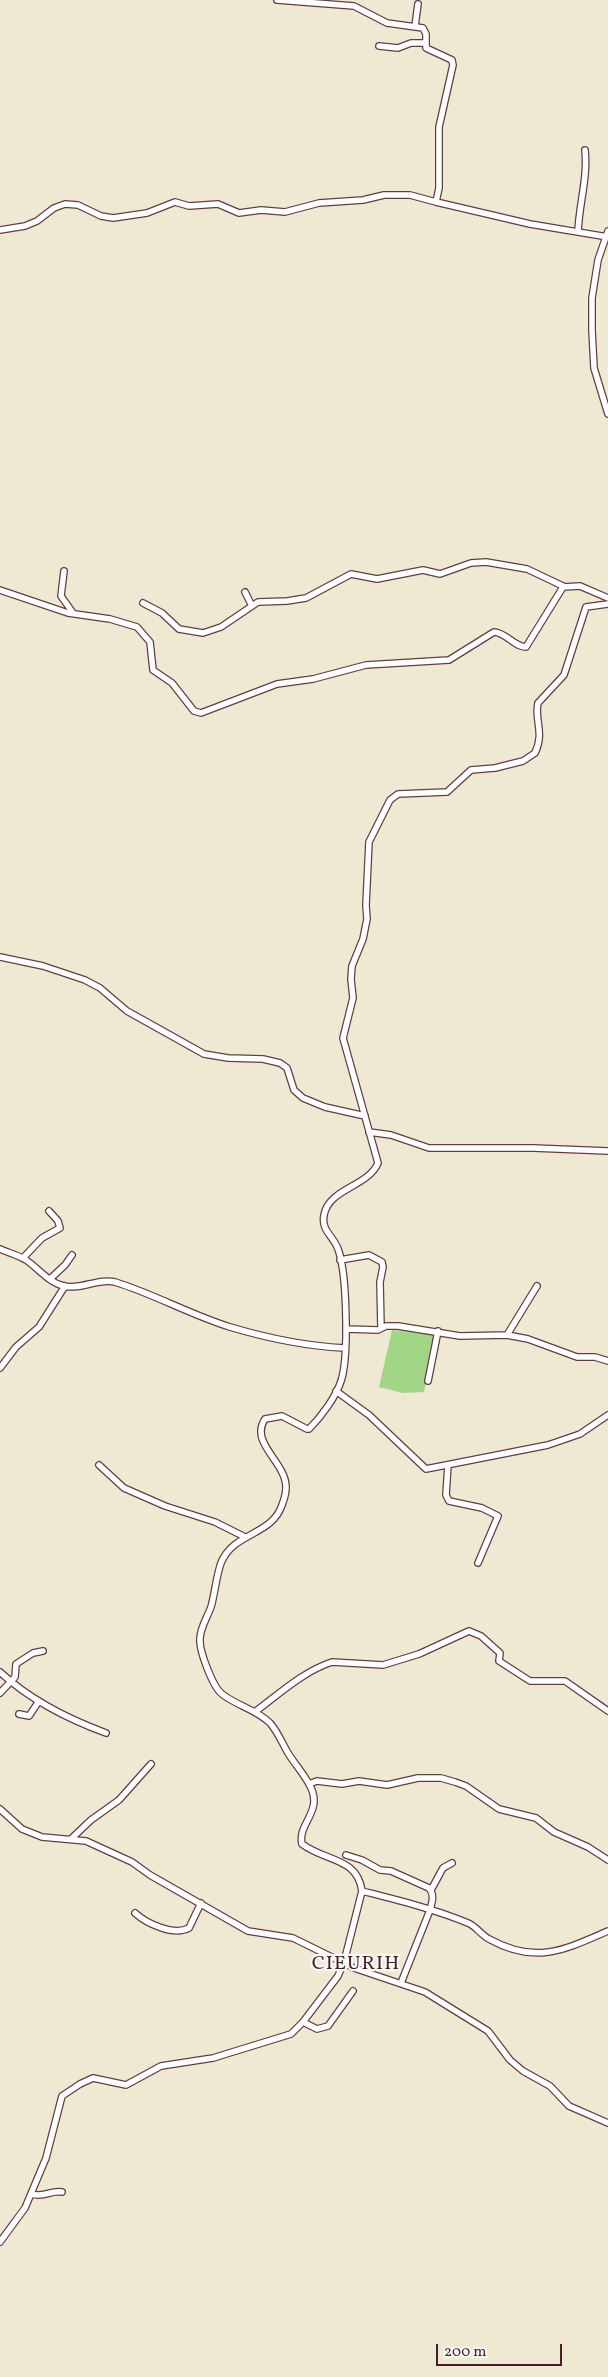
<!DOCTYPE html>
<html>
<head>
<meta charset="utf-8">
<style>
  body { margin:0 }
  #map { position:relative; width:608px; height:2377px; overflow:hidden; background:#efe9d4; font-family:Vollkorn,serif }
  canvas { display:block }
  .scale { position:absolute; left:436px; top:2344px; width:126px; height:22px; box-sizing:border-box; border:2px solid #4a1f2b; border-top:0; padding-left:6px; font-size:15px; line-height:18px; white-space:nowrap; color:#4a1f2b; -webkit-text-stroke:4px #f6f6f2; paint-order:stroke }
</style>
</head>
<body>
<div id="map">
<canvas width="608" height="2377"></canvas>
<div class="scale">200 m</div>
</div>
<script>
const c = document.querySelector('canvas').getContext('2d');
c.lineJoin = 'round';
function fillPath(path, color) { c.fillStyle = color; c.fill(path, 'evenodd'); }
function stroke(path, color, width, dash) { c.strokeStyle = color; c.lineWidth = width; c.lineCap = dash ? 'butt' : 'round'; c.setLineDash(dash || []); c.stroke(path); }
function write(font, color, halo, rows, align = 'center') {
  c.font = font + ' Vollkorn,serif'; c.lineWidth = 4.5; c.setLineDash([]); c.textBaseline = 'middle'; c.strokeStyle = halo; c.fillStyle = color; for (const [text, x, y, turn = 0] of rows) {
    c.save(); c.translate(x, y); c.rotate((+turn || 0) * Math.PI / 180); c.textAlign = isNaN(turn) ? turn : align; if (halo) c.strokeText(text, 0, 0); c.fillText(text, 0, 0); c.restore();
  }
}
const green = new Path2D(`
  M 392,1330 L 436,1333 L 424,1392 L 403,1393 L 379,1387 Z`);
const minor = new Path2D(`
  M 277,0 L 354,6 L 387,23 L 423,28 L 426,34 L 426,48 L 452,60 L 453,65 L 439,127 L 439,188 L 436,202 L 530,224 L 608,237
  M 415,26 L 418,4
  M 379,46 L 398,48 L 411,43 L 426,43
  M 0,230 L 25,226 L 37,221 L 54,208 L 65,204 L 78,205 L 101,216 L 113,218 L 147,213 L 175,202 L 189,206 L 218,204 L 239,213 L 261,210 L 285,212 L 319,203 L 363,200 L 384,195 L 410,195 L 436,202
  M 608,231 L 598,260 L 592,298 L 592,330 L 594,368 L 608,414
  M 578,232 C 579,204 588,178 585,150
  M 64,571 L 61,596 L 73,613
  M 0,590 L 68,613 L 110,619 L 137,627 L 150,642 L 153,670 L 172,683 L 194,711 L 201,713 L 277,684 L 313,679 L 366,665 L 449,660 L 494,632 C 507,633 514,647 526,647 L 563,587 L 580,586 L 608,598
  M 245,592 L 252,606
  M 143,603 L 162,613 L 179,629 L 203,633 L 221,627 L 258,602 L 287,601 L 306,598 L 351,574 L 377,579 L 423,570 L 440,574 L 471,563 L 486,562 L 527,569 L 565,587
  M 0,957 L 43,966 L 85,980 L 100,988 L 127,1011 L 204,1054 L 228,1058 L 263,1059 L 280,1063 L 287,1068 L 294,1090 L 303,1098 L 325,1107 L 365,1116
  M 369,1132 L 391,1135 L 429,1148 L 533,1148 L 608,1151
  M 0,1249 C 9,1253 18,1255 26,1260 C 38,1268 49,1283 64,1286 C 81,1290 98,1278 115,1282 C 154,1294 191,1315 230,1327 C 267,1338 305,1346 344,1348
  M 23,1258 L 42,1238 L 60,1228 L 58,1221 L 49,1211
  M 340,1260 L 369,1255 L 382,1262 L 383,1267 L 380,1282 L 381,1328
  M 50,1279 L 65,1265 L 72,1255
  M 346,1329 L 378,1330 L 386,1326 L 398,1326 L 460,1336 L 507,1335 L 528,1339 L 577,1357 L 595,1357 L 608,1361
  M 507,1335 L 537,1286
  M 0,1368 L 16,1347 L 39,1327 L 65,1286
  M 428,1381 L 438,1331
  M 336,1391 L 369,1415 L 426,1469 L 548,1445 L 580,1434 L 608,1415
  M 99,1465 L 124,1488 L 165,1506 L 215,1522 L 245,1537
  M 448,1465 L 446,1495 L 449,1501 L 482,1508 L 498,1516 L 478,1563
  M 0,1672 C 30,1700 68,1719 106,1733
  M 0,1693 L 15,1677 L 16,1664 L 33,1653 L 43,1651
  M 256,1711 C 279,1694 304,1671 332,1662 L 383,1665 L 419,1654 L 469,1631 L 481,1636 L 500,1653 L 499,1661 L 530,1681 L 565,1681 L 608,1711
  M 19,1714 L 29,1716 L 39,1701
  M 309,1784 L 317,1781 L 342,1784 L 359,1781 L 387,1785 L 418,1778 L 441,1778 L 455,1782 L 466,1786 L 499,1809 L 536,1818 L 554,1832 L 588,1847 L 608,1860
  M 0,1809 L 22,1829 L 42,1837 L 86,1841 L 132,1862 L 150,1875 L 248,1931 L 293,1938 L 354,1968 L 425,1992 L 488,2031 L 510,2060 L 523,2071 L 550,2086 L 569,2106 L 608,2123
  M 71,1839 L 91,1820 L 119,1800 L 151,1764
  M 346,1855 L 362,1860 L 380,1870 L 391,1871 L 429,1888 C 435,1895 432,1902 430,1910 L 401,1983
  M 431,1890 L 443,1868 L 452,1863
  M 362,1891 C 397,1900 434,1909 468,1923 C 476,1926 481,1935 489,1939 C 536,1965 564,1950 608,1931
  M 135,1913 C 147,1924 174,1936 189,1928 L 201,1903
  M 303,2022 L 317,2029 L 328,2026 L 353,1991
  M 31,2194 C 46,2198 49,2190 62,2192
  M 0,2242 L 25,2208 L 46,2158 L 62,2096 L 80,2084 L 93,2078 L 126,2085 L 161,2066 L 213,2058 L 291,2034 L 303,2022 L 338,1976 L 344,1962 L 362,1891 C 357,1857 326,1862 302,1844 C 297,1823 325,1811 309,1784 C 303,1773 294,1763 288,1753 C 282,1743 278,1732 270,1723 C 256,1709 237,1706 222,1694 C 213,1687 199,1651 200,1639 C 200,1628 207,1618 211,1607 C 215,1593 216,1577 221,1563 C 233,1532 272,1536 282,1505 C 284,1500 286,1493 286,1487 C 286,1462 249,1443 265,1419 L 282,1416 L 307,1429 L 309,1429 C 321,1417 336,1397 341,1381 C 349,1357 347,1273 338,1249 C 333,1235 321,1231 324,1215 C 329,1188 368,1187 378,1163 L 343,1038 L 353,998 L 351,979 L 352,966 L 363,939 L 367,919 L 366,905 L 369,842 L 390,800 L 398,794 L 447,792 L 471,770 L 495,768 L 523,761 L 535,753 C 545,732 534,720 538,703 L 564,675 L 586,607 L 608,604`);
const quarterNames = [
  ["CIEURIH",356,1965]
];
fillPath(green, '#a1d686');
stroke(minor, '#633d44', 8);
stroke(minor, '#fff', 5.5);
c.letterSpacing = '1px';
write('20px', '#4a1f2b', '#f6f6f2', quarterNames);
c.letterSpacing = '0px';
</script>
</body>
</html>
